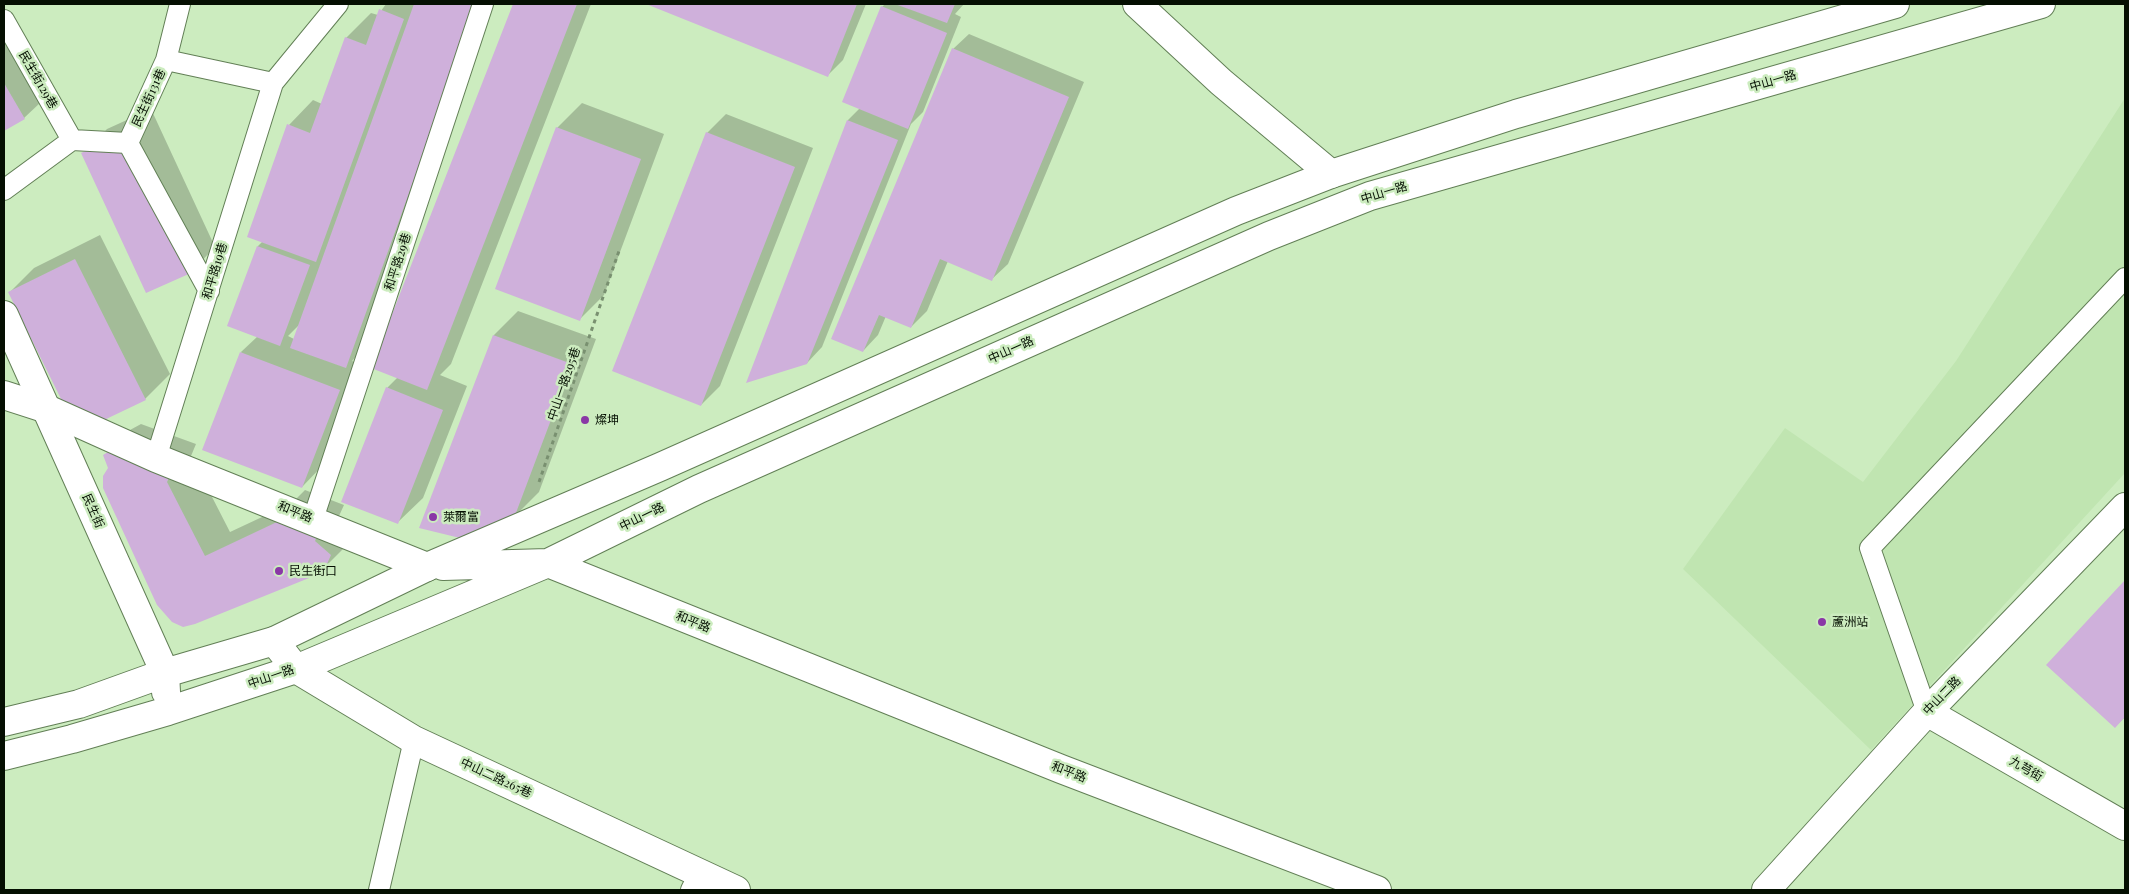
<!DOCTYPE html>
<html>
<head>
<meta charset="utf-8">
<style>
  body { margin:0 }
  #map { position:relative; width:2129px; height:894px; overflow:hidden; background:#ccecbf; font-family:"Playfair Display",serif }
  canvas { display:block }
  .frame { position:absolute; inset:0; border:5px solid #050f02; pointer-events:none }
</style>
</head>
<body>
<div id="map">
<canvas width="2129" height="894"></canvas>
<div class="frame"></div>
</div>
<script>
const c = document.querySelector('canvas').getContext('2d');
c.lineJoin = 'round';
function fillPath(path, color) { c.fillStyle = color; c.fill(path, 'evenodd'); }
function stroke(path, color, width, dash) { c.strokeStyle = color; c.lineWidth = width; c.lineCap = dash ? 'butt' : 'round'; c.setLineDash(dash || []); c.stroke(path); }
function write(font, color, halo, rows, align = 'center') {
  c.font = font + ' "Playfair Display","Noto Sans TC",serif'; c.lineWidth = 5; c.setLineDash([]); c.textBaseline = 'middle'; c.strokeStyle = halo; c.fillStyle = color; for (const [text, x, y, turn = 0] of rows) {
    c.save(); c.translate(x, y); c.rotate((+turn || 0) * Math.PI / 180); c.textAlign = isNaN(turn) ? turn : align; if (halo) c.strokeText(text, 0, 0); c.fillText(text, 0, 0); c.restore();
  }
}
const built = new Path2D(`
  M 2125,98 L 2125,473 L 1871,750 L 1683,569 L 1785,428 L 1863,482 L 1956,361 Z`);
const shadow = new Path2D(`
  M 386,4 L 492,4 L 370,342 L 352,361 L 363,365 L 326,462 L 302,487 L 241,352 L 258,336 L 229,326 L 258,246 L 263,241 L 289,125 L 313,100 L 322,104 L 346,38 L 371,13 L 378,15 ZM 299,325 L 294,339 L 288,336 Z
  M 514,4 L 591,4 L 451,364 L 440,375 L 467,386 L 423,498 L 398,522 L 387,388 L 398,377 L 373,367 Z
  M 648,4 L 866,4 L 843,60 L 828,75 Z
  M 885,4 L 964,4 L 955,14 L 961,17 L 923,112 L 911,124 L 822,347 L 807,363 L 748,381 L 848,120 L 860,108 L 882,7 Z
  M 969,34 L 1084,82 L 1008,264 L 992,279 L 948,261 L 927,311 L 911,327 L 886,316 L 878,335 L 863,351 L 953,49 Z
  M 4,41 L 40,103 L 24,118 L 4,130 Z
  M 582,103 L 664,134 L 604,295 L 579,320 L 557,128 Z
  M 151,109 L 215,247 L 191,272 L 83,154 L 107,129 Z
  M 726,114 L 813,148 L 720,386 L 701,405 L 707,133 Z
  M 100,235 L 170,374 L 145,399 L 9,293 L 34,268 Z
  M 518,311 L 596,339 L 539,492 L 514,517 L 420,528 L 494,335 Z
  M 141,424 L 196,444 L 191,456 L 230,532 L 292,503 L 305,490 L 344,505 L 339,516 L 355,530 L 344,548 L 319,573 L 195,623 L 109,468 L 105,455 L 130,430 Z
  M 2125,581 L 2125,717 L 2115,727 L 2048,665 Z`);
const building = new Path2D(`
  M 414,4 L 477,4 L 346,368 L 290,348 Z
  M 513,4 L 577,4 L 427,390 L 371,368 Z
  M 646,4 L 857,4 L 828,77 Z
  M 895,4 L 955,4 L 947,23 Z
  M 881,6 L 947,33 L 908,129 L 842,102 Z
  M 379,9 L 404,19 L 316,262 L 247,237 L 287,124 L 310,133 L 345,37 L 366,45 Z
  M 952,48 L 1069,97 L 992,281 L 940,259 L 911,328 L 879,315 L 863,352 L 831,339 Z
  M 4,83 L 25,119 L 4,131 Z
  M 847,120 L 898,140 L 807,364 L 746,383 Z
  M 556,127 L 641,159 L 580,321 L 495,289 Z
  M 706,132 L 795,167 L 701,406 L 612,371 Z
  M 126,133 L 191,273 L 146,293 L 81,153 Z
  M 257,246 L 310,265 L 280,346 L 227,326 Z
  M 75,259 L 146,400 L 102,421 L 65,407 L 8,292 Z
  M 493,335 L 572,364 L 514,518 L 460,538 L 419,528 Z
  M 240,352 L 340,390 L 302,488 L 202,450 Z
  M 386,387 L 443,410 L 398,524 L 341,502 Z
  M 115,448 L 173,469 L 167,482 L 205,556 L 277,522 L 279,514 L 320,529 L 315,541 L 331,555 L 326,566 L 319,574 L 195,624 L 183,627 L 172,622 L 157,605 L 103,488 L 103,476 L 108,468 L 103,455 Z
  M 2125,580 L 2125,717 L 2115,728 L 2046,665 Z`);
const path = new Path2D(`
  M 539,482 L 620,248`);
const lane = new Path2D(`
  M 4,20 L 72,140
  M 166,60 L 273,83 L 338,4
  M 128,143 L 209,291
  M 4,190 L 72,140 L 128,143 L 166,60 L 180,4
  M 156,458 L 273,83
  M 313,519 L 483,4
  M 1927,712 L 1870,548 L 2125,278
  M 379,890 L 414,740
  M 691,890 L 700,872`);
const street = new Path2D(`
  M 1137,4 L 1221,82 L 1331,174
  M 4,395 L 47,409 L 156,458 L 427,567
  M 274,641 L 296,669 L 414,740 L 736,890
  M 1927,712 L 2125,826`);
const secondary = new Path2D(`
  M 4,315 L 165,673 L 166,692
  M 443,566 L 548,563 L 1061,769 L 1377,890
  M 4,722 L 79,704 L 165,673 L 274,641 L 427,567 L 660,467 L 1236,211 L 1331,174 L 1516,114 L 1895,4
  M 4,756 L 72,739 L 168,711 L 296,669 L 548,563 L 699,489 L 1269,236 L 1370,196 L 2041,4
  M 1766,890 L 1927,712 L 2125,507`);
const markers = [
  [585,420,5,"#8a37a6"],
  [433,517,5,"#8a37a6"],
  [279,571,5,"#8a37a6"],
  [1822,622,5,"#8a37a6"]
];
const streetNames = [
  ["民生街129巷",38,80,60],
  ["中山一路",1773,81,-16],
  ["民生街131巷",149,98,-65],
  ["中山一路",1384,193,-17],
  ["和平路29巷",398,262,-72],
  ["和平路19巷",215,271,-73],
  ["中山一路",1011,350,-24],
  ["中山一路295巷",564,384,-71],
  ["民生街",93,511,66],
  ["和平路",295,512,22],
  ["中山一路",642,517,-26],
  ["和平路",693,622,22],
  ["中山一路",271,677,-19],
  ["中山二路",1942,696,-46],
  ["九芎街",2026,769,30],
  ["和平路",1069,772,21],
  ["中山二路265巷",496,778,25]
];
const poiNames = [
  ["燦坤",595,420],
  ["萊爾富",443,517],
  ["民生街口",289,571],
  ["蘆洲站",1832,622]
];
fillPath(built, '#c0e5b1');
fillPath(shadow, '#0003');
fillPath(building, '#cfb0db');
stroke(lane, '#627f56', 22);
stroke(street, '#627f56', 30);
stroke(secondary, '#627f56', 30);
stroke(path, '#799070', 3, [4, 4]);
stroke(lane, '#fff', 20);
stroke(street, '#fff', 28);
stroke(secondary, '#fff', 28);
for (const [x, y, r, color] of markers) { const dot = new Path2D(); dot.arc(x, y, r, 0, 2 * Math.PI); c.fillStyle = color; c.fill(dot); stroke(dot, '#ccecbf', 2); }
write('12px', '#050f02', '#ccecbf', streetNames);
write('12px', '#050f02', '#ccecbf', poiNames, 'left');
</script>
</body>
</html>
